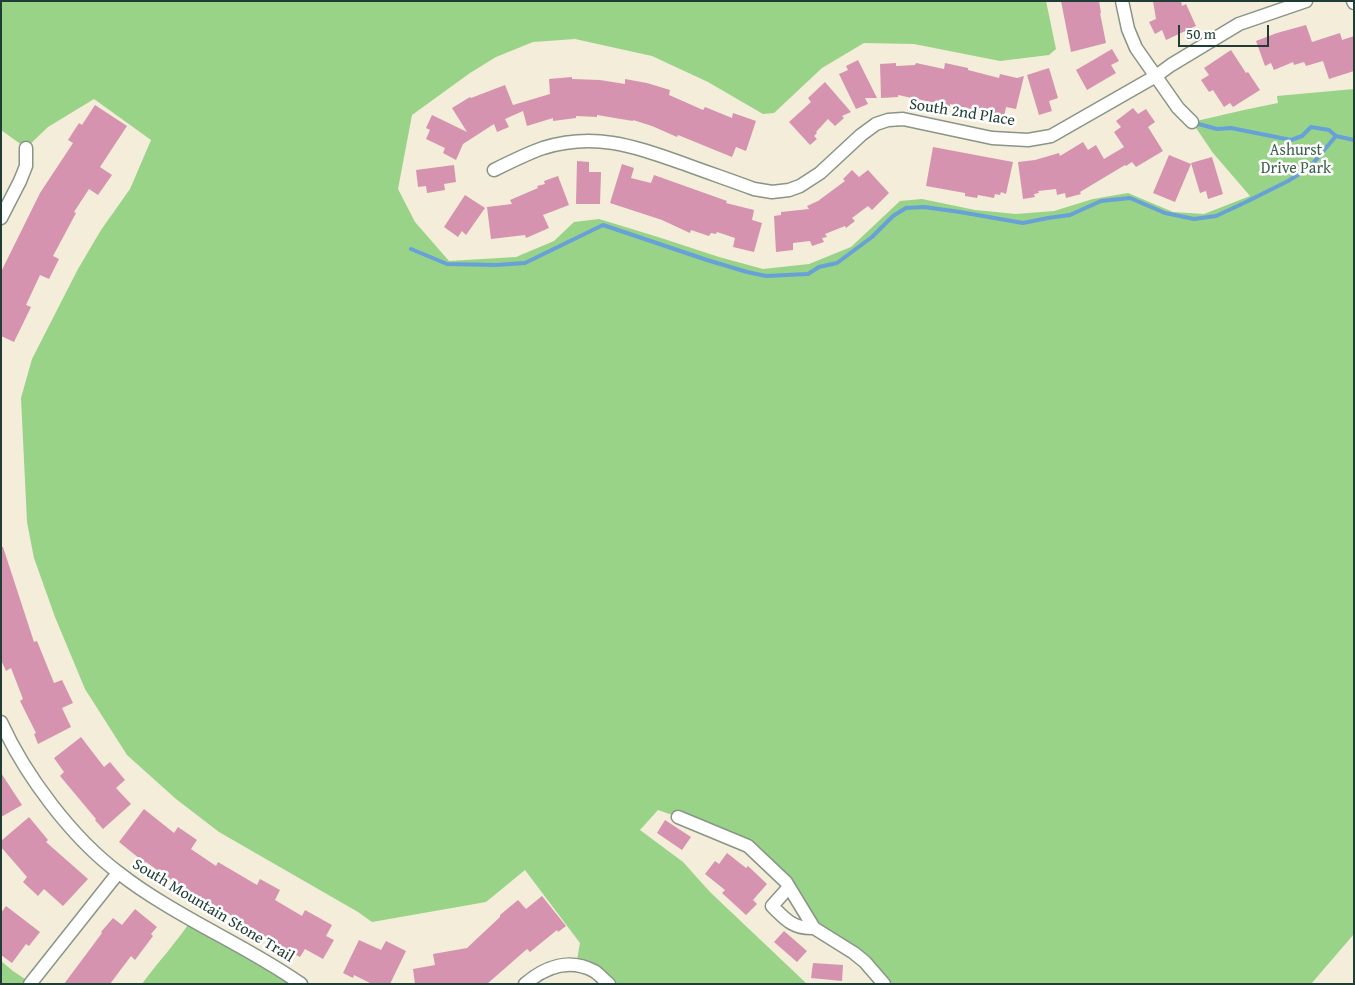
<!DOCTYPE html>
<html>
<head>
<meta charset="utf-8">
<style>
  body { margin:0 }
  #map { position:relative; width:1355px; height:985px; overflow:hidden; background:#f3edd9; font-family:"Gentium Book Plus",serif }
  canvas { display:block }
  .frame { position:absolute; inset:0; border:2px solid #1f3d34; pointer-events:none }
  .scale { position:absolute; left:1178px; top:25px; width:91px; height:22px; box-sizing:border-box; border:2px solid #1f3d34; border-top:0; padding-left:6px; font-size:15px; line-height:18px; white-space:nowrap; color:#1f3d34; -webkit-text-stroke:4px #fff; paint-order:stroke }
</style>
</head>
<body>
<div id="map">
<canvas width="1355" height="985"></canvas>
<div class="frame"></div>
<div class="scale">50 m</div>
</div>
<script>
const c = document.querySelector('canvas').getContext('2d');
c.lineJoin = 'round';
function fillPath(path, color) { c.fillStyle = color; c.fill(path, 'evenodd'); }
function stroke(path, color, width, dash) { c.strokeStyle = color; c.lineWidth = width; c.lineCap = dash ? 'butt' : 'round'; c.setLineDash(dash || []); c.stroke(path); }
function write(font, color, halo, rows, align = 'center') {
  c.font = font + ' "Gentium Book Plus",serif'; c.lineWidth = 5; c.setLineDash([]); c.textBaseline = 'middle'; c.strokeStyle = halo; c.fillStyle = color; for (const [text, x, y, turn = 0] of rows) {
    c.save(); c.translate(x, y); c.rotate((+turn || 0) * Math.PI / 180); c.textAlign = isNaN(turn) ? turn : align; if (halo) c.strokeText(text, 0, 0); c.fillText(text, 0, 0); c.restore();
  }
}
const green = new Path2D(`
  M 1,1 L 1046,1 L 1056,49 L 1049,55 L 1000,61 L 914,44 L 864,43 L 822,68 L 774,113 L 763,114 L 708,82 L 652,56 L 575,39 L 533,42 L 496,57 L 470,73 L 412,115 L 398,189 L 415,222 L 449,261 L 516,257 L 554,241 L 574,222 L 599,219 L 658,237 L 719,257 L 763,269 L 809,264 L 851,247 L 900,201 L 922,199 L 975,210 L 1016,214 L 1054,211 L 1093,199 L 1128,193 L 1173,212 L 1204,214 L 1250,196 L 1213,153 L 1192,122 L 1244,110 L 1278,103 L 1277,96 L 1354,89 L 1354,934 L 1311,984 L 884,984 L 814,928 L 759,855 L 678,817 L 658,810 L 640,830 L 683,862 L 710,892 L 807,984 L 609,984 L 576,966 L 580,943 L 525,870 L 486,902 L 372,922 L 358,912 L 219,832 L 176,799 L 127,755 L 85,689 L 55,617 L 34,558 L 27,522 L 21,398 L 32,359 L 78,269 L 101,230 L 130,189 L 151,140 L 94,99 L 48,127 L 26,148 L 1,130 Z
  M 192,919 L 301,984 L 142,984 C 158,962 177,942 192,919 Z
  M 1,961 L 13,971 L 31,983 L 30,984 L 1,984 Z`);
const stream = new Path2D(`
  M 1195,123 L 1217,129 L 1231,128 L 1291,140 L 1302,136 L 1311,127 L 1329,130 L 1336,136 L 1354,140
  M 411,249 L 447,264 L 496,265 L 525,263 L 603,225 L 707,260 L 747,272 L 766,276 L 808,274 L 819,267 L 837,263 L 872,237 L 893,216 L 906,208 L 924,207 L 960,212 L 1023,223 L 1048,218 L 1070,215 L 1101,201 L 1130,198 L 1165,213 L 1194,219 L 1216,216 L 1244,203 L 1288,181 L 1309,168 L 1336,136`);
const building = new Path2D(`
  M 1061,1 L 1099,1 L 1101,13 L 1100,13 L 1106,43 L 1071,52 Z
  M 1153,1 L 1181,1 L 1182,6 L 1186,4 L 1196,26 L 1166,40 L 1162,30 L 1155,34 L 1149,22 L 1156,19 Z
  M 1306,25 L 1312,42 L 1340,33 L 1342,40 L 1354,36 L 1354,71 L 1329,79 L 1323,61 L 1306,66 L 1304,62 L 1294,65 L 1293,62 L 1274,70 L 1271,63 L 1265,66 L 1256,41 L 1277,33 Z
  M 1112,49 L 1119,61 L 1111,65 L 1116,73 L 1087,90 L 1076,70 Z
  M 1231,50 L 1246,73 L 1248,72 L 1260,90 L 1233,107 L 1230,103 L 1224,107 L 1213,90 L 1209,92 L 1201,80 L 1209,75 L 1204,68 Z
  M 858,60 L 877,98 L 865,98 L 868,104 L 856,109 L 839,74 L 848,70 L 846,66 Z
  M 896,63 L 896,66 L 915,65 L 916,63 L 944,69 L 945,63 L 968,68 L 968,70 L 999,78 L 1000,74 L 1017,78 L 1024,76 L 1016,109 L 1006,107 L 1004,117 L 950,104 L 950,106 L 898,95 L 898,97 L 881,98 L 880,64 Z
  M 1049,68 L 1058,98 L 1049,101 L 1052,111 L 1039,115 L 1027,75 Z
  M 572,77 L 572,79 L 600,80 L 625,84 L 625,79 L 647,83 L 670,90 L 669,95 L 703,110 L 705,107 L 732,118 L 733,113 L 756,121 L 746,151 L 736,147 L 732,157 L 678,135 L 677,137 L 652,126 L 633,120 L 633,121 L 597,115 L 597,117 L 576,116 L 576,118 L 553,121 L 553,118 L 527,126 L 523,111 L 505,119 L 509,127 L 497,132 L 494,124 L 463,144 L 456,160 L 443,153 L 445,148 L 426,139 L 430,130 L 426,128 L 432,115 L 467,132 L 452,108 L 470,97 L 471,98 L 505,85 L 513,105 L 550,94 L 549,79 Z
  M 825,82 L 851,112 L 842,116 L 844,118 L 835,126 L 828,119 L 816,132 L 817,133 L 814,136 L 817,139 L 810,145 L 789,122 L 811,102 L 808,98 Z
  M 95,105 L 127,126 L 100,167 L 112,175 L 98,195 L 89,189 L 74,212 L 76,213 L 53,256 L 59,259 L 49,279 L 40,275 L 26,305 L 31,307 L 14,342 L 1,336 L 1,272 L 40,193 L 73,143 L 68,140 L 79,123 L 82,125 Z
  M 1133,108 L 1138,114 L 1146,109 L 1155,122 L 1148,127 L 1163,151 L 1136,167 L 1132,162 L 1126,166 L 1125,165 L 1080,192 L 1081,194 L 1066,198 L 1065,193 L 1057,195 L 1056,189 L 1038,191 L 1039,193 L 1034,194 L 1035,197 L 1023,199 L 1018,162 L 1035,160 L 1059,153 L 1060,156 L 1083,142 L 1088,150 L 1096,145 L 1104,159 L 1124,147 L 1114,132 L 1121,127 L 1116,121 Z
  M 933,147 L 1013,162 L 1006,194 L 1001,192 L 1000,195 L 995,194 L 994,198 L 978,195 L 977,198 L 965,196 L 965,193 L 926,186 Z
  M 1169,155 L 1191,164 L 1175,202 L 1153,193 Z
  M 1212,157 L 1223,194 L 1208,199 L 1206,191 L 1200,193 L 1191,163 Z
  M 577,161 L 589,162 L 589,172 L 601,172 L 600,204 L 576,204 Z
  M 622,164 L 634,168 L 631,178 L 651,183 L 654,175 L 727,201 L 726,203 L 754,210 L 752,220 L 762,223 L 754,252 L 733,247 L 735,238 L 717,232 L 716,234 L 711,233 L 709,236 L 691,230 L 690,233 L 662,220 L 610,203 Z
  M 454,165 L 456,182 L 444,184 L 445,190 L 427,193 L 426,186 L 418,187 L 416,170 Z
  M 852,170 L 859,177 L 868,170 L 889,193 L 872,210 L 868,206 L 852,218 L 855,221 L 846,228 L 845,226 L 825,234 L 827,237 L 822,238 L 824,242 L 812,246 L 810,241 L 793,243 L 793,250 L 776,252 L 774,216 L 781,215 L 781,212 L 809,209 L 807,206 L 818,201 L 845,181 L 843,179 Z
  M 558,176 L 569,205 L 543,215 L 549,228 L 526,238 L 525,235 L 491,239 L 487,207 L 512,204 L 510,200 L 538,188 L 537,186 L 545,184 L 544,181 Z
  M 465,195 L 485,208 L 466,235 L 462,231 L 458,237 L 444,227 Z
  M 1,547 L 3,547 L 34,642 L 37,641 L 54,683 L 62,680 L 73,703 L 62,708 L 71,727 L 38,744 L 34,734 L 36,733 L 20,701 L 23,699 L 11,668 L 6,671 L 1,660 Z
  M 81,737 L 104,767 L 110,762 L 125,780 L 116,788 L 131,804 L 103,829 L 95,820 L 96,819 L 60,776 L 64,772 L 54,758 Z
  M 1,773 L 22,805 L 1,817 Z
  M 144,809 L 174,833 L 178,827 L 197,840 L 191,849 L 216,866 L 218,862 L 257,885 L 260,879 L 280,890 L 275,900 L 302,916 L 305,910 L 332,925 L 326,936 L 334,940 L 323,959 L 305,949 L 300,957 L 267,939 L 268,938 L 211,903 L 210,904 L 184,889 L 146,862 L 145,863 L 119,842 Z
  M 29,817 L 48,840 L 46,842 L 88,879 L 63,906 L 44,889 L 38,896 L 23,882 L 27,877 L 1,847 L 1,841 Z
  M 665,820 L 691,837 L 682,850 L 657,833 Z
  M 727,853 L 746,868 L 748,866 L 767,884 L 753,900 L 757,904 L 746,915 L 722,893 L 725,890 L 705,874 L 715,861 L 719,864 Z
  M 542,896 L 566,926 L 558,932 L 557,930 L 530,952 L 527,949 L 487,984 L 415,984 L 413,969 L 435,965 L 433,954 L 467,948 L 500,917 L 500,915 L 518,900 L 526,909 Z
  M 6,906 L 40,932 L 29,946 L 26,944 L 12,963 L 1,955 L 1,913 Z
  M 135,909 L 157,927 L 151,934 L 153,936 L 135,960 L 131,956 L 110,984 L 64,984 L 102,933 L 101,932 L 113,918 L 122,925 Z
  M 784,931 L 807,951 L 797,962 L 774,942 Z
  M 359,940 L 381,950 L 386,941 L 406,951 L 390,984 L 372,984 L 354,975 L 353,978 L 343,973 Z
  M 813,963 L 843,965 L 842,981 L 811,978 Z`);
const minor = new Path2D(`
  M 1122,1 L 1128,29 L 1136,48 L 1178,108 L 1192,122
  M 1353,1 L 1354,3
  M 494,170 C 510,162 526,154 543,148 C 595,132 633,146 682,163 C 706,172 730,180 754,189 L 772,192 L 789,190 L 800,186 L 820,173 L 861,135 L 876,124 L 888,120 L 903,119 L 992,138 L 1028,140 L 1051,136 L 1156,76 L 1171,65 L 1239,24 L 1306,1
  M 1,218 L 20,181 L 26,166 L 26,148
  M 1,722 C 25,775 72,838 119,873 C 133,884 148,894 163,903 C 208,931 257,953 301,984
  M 678,817 L 748,846 L 786,882 L 814,928 L 854,953 L 865,962 L 884,984
  M 789,887 L 772,906 C 785,919 793,929 814,928
  M 30,984 L 118,873
  M 525,984 C 545,967 569,958 594,971 C 599,974 604,980 609,984`);
const streetNames = [
  ["South 2nd Place",962,113,9],
  ["South Mountain Stone Trail",213,911,31]
];
const parkNames = [
  ["Ashurst",1296,151],
  ["Drive Park",1296,169]
];
fillPath(green, '#98d388');
stroke(stream, '#67a1d7', 4);
fillPath(building, '#d693b0');
stroke(minor, '#899586', 15);
stroke(minor, '#fff', 12);
write('16px', '#1f3d34', '#fff', streetNames);
write('16px', '#3d6249', '#fff', parkNames);
</script>
</body>
</html>
